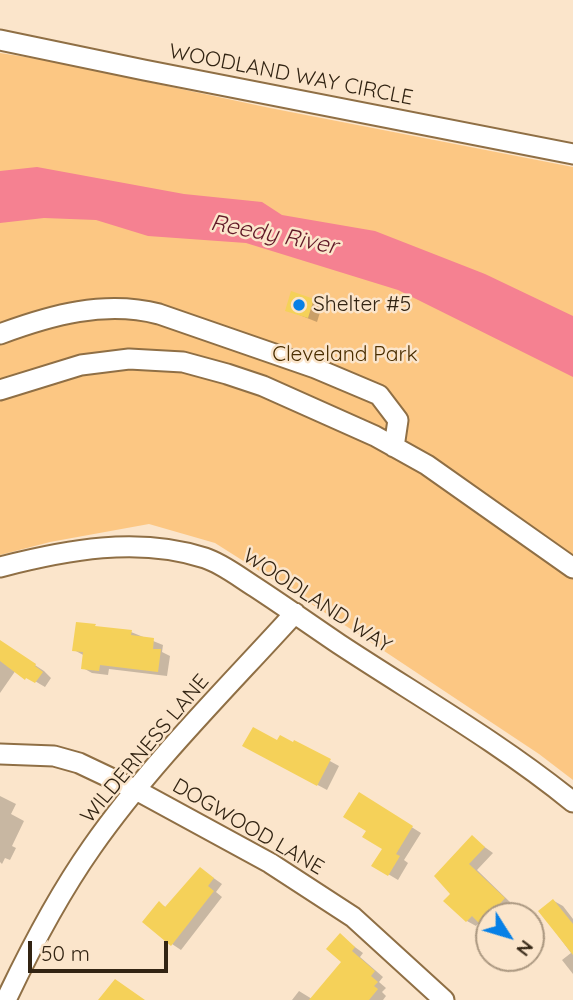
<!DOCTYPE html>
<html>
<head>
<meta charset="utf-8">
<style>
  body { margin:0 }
  #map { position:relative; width:573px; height:1000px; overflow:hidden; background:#fbe5cb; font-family:Quicksand,sans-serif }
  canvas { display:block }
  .north { position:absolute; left:475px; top:902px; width:70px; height:70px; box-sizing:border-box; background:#fbe5cb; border:2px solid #ab9881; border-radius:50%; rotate:127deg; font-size:19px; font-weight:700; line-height:28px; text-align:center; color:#322413 }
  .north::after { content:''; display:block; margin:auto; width:24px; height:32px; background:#0780e6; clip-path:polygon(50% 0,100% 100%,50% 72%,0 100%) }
  .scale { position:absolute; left:28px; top:941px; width:140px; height:32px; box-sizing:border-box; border:4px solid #322413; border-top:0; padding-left:9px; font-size:21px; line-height:24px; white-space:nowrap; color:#322413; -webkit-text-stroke:5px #fbe5cb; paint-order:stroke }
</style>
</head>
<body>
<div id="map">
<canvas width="573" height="1000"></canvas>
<div class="north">N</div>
<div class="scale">50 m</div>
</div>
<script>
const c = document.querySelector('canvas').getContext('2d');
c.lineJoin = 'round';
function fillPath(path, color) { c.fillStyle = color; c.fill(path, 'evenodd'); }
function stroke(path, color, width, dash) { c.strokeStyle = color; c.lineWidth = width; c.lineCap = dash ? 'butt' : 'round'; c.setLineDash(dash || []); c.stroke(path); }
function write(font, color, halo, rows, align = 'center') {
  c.font = font + ' Quicksand,sans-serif'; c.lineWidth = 5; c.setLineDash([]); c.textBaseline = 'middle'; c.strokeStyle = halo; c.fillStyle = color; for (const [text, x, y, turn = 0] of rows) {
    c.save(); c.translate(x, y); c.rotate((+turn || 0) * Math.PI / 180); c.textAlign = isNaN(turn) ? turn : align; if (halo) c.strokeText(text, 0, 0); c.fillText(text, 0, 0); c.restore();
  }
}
const green = new Path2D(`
  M 0,53 L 45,60 L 270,108 L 573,167 L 573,780 L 539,754 L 357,633 L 215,543 L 149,524 L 50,542 L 0,555 Z`);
const water = new Path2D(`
  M 37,167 L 184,194 L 262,202 L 282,215 L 375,231 L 485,274 L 573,316 L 573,377 L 398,290 L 246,243 L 148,236 L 96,220 L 44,218 L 0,223 L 0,171 Z`);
const shadow = new Path2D(`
  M 313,300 L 322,306 L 317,322 L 287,310 Z
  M 77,624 L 131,632 L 163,645 L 162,652 L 170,656 L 167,676 L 109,669 L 108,675 L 92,673 L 83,668 L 85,656 L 74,650 Z
  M 0,642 L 44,671 L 51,678 L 45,687 L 16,670 L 0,693 Z
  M 295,742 L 339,766 L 327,790 L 245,746 L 278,743 L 294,744 Z
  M 359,794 L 421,833 L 404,860 L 408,863 L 398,880 L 373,865 L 384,848 L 368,831 Z
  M 0,796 L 16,804 L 11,814 L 24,821 L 12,846 L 16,848 L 10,860 L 5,858 L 2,864 L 0,862 Z
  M 472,838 L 493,853 L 477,870 L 513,905 L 503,916 L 489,916 L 489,927 L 480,921 L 476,926 L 467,921 L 452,894 Z
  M 201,869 L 222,884 L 216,892 L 222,897 L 181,950 L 172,944 L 159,903 L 167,908 Z
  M 554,901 L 563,906 L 573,919 L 573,974 L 562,960 L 571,953 L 540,911 Z
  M 340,936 L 363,953 L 360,957 L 383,977 L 379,982 L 386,988 L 382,992 L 386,996 L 383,1000 L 292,1000 L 299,991 L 312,999 L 343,962 Z`);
const building = new Path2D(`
  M 291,291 L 314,299 L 308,318 L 285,311 Z
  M 76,622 L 96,624 L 95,626 L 132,630 L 131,635 L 154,638 L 153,649 L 161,649 L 158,672 L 100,665 L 99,671 L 81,669 L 83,652 L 72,651 Z
  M 0,640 L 36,664 L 35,666 L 43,672 L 35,683 L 26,678 L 25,680 L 0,661 Z
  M 253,727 L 277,740 L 280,735 L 293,742 L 294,740 L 331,759 L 317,786 L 242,746 Z
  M 359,792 L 413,826 L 396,854 L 400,856 L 388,876 L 371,866 L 382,849 L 362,837 L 366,831 L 343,817 Z
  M 472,835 L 485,847 L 469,864 L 505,898 L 481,925 L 472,916 L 466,922 L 443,901 L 450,894 L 434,876 Z
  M 200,867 L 214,878 L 208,886 L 214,891 L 171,946 L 142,922 L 159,901 L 165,907 Z
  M 553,899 L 573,924 L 573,955 L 538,911 Z
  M 340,933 L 355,947 L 352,951 L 375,971 L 371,976 L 378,982 L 374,986 L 378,989 L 369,1000 L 309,1000 L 341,962 L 326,949 Z
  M 115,979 L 145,1000 L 98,1000 Z`);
const minor = new Path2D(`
  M 0,40 L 144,70 L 573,154
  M 0,334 C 51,315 105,300 159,314 L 315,368 L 379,395 L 398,420 L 394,447
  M 0,390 L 81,365 L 129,359 L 183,362 L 227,374 L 263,386 L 375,436 L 427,465 L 573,568
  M 0,567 C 66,550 138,536 205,558 C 223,564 239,577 255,587 C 284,606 311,625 339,644 C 418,696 499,742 573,802
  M 0,754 L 54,756 L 79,763 L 136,790 L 270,863 L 353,917 L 444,1000
  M 6,1000 C 31,947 59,894 92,847 C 151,763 226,689 295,613`);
const markers = [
  [299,305,7,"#0780e6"]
];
const streetNames = [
  ["WOODLAND WAY CIRCLE",291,75,11],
  ["WOODLAND WAY",317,601,33],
  ["WILDERNESS LANE",145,749,-50],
  ["DOGWOOD LANE",248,827,30]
];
const poiNames = [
  ["Shelter #5",313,305]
];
const parkNames = [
  ["Cleveland Park",345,355]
];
const waterNames = [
  ["Reedy River",274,235,11]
];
fillPath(green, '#fcc783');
fillPath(water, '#f58191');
fillPath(shadow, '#0003');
fillPath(building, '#f5d159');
stroke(minor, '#8f6f45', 23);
stroke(minor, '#fff', 19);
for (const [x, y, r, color] of markers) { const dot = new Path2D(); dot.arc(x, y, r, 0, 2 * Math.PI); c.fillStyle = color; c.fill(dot); stroke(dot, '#fbe5cb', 2.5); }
write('21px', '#322413', '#fbe5cb', streetNames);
write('21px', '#322413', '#fbe5cb', poiNames, 'left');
write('21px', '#4a2e01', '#fbe5cb', parkNames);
write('italic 23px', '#601827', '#fbe5cb', waterNames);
</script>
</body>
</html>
